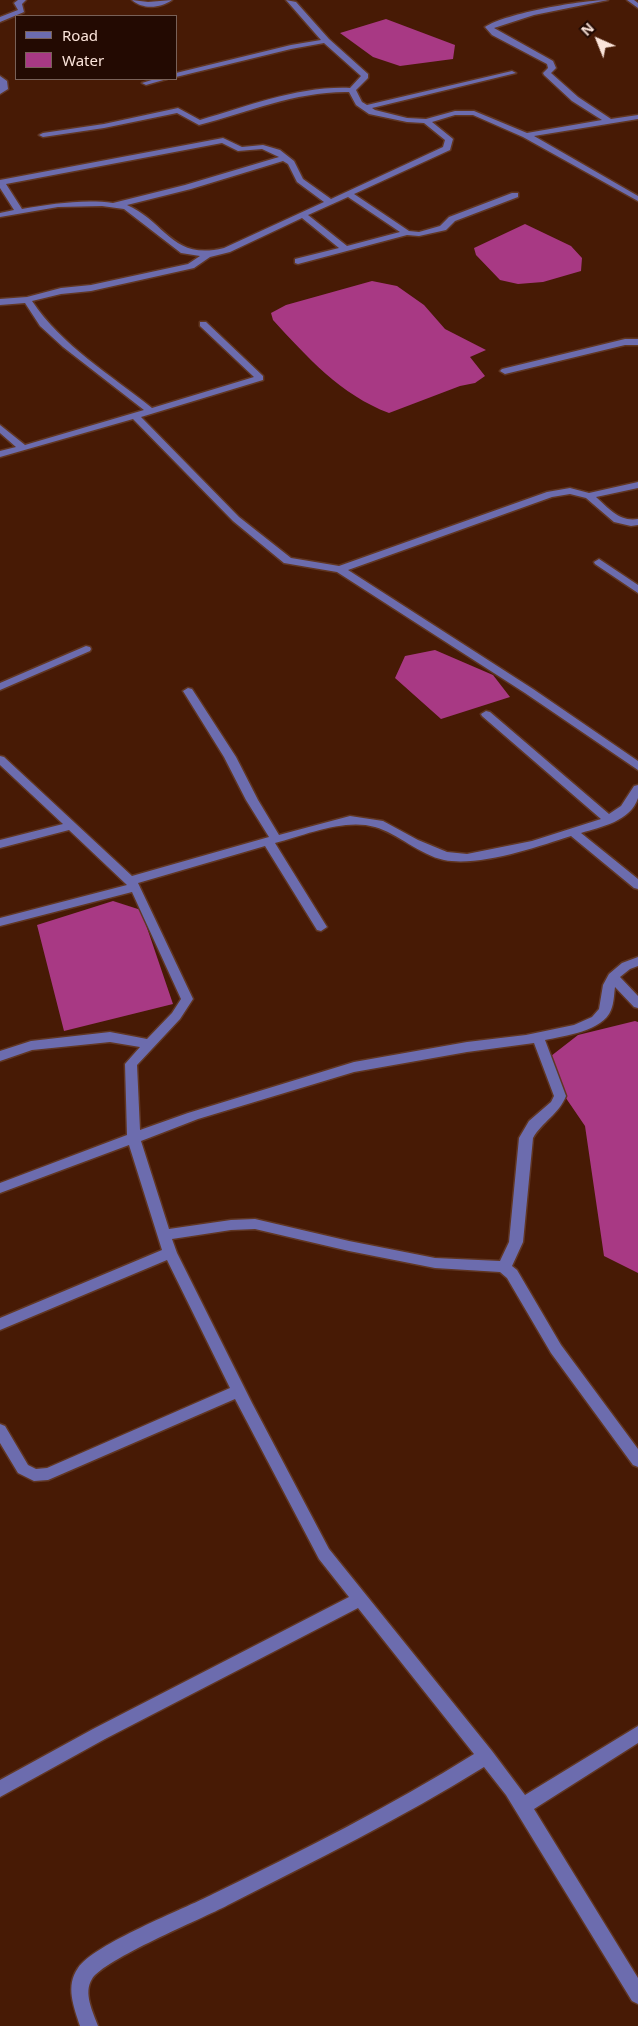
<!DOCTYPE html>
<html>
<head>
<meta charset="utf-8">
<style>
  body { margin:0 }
  #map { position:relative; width:638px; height:2026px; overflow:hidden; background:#471a05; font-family:"Noto Sans",sans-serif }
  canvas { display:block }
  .legend { position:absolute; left:15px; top:15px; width:162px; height:65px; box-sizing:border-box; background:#230a02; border:1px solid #796158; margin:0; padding:6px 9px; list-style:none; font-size:15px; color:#fbe4da }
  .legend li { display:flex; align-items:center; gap:10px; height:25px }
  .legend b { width:25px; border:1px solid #796158 }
  .north { position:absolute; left:573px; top:15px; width:50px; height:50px; -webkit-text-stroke:4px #230a02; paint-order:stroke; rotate:316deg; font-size:14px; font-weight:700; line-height:20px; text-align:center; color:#fbe4da }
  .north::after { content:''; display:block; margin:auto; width:18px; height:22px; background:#fbe4da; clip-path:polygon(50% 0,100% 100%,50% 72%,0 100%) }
</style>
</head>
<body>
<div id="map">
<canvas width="638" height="2026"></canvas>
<ul class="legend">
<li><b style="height:6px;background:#6c6cae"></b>Road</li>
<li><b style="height:14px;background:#a83984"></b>Water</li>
</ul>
<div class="north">N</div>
</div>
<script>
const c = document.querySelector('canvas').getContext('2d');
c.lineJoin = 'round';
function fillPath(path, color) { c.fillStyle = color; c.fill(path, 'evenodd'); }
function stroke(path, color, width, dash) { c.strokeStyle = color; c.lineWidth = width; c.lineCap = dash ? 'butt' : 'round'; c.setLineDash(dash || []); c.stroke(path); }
const water = new Path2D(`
  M 386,19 L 455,45 L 453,59 L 400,66 L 373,57 L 340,33 Z
  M 525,224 L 571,246 L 582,258 L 581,271 L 543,282 L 518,284 L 500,280 L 476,255 L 474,248 Z
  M 372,281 L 397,286 L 424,305 L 445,329 L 486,350 L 470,357 L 485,376 L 475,383 L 460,386 L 389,413 C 341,395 307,357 273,320 L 271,313 L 286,305 Z
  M 435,650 L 493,675 L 510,697 L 441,719 L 395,678 L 405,656 Z
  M 113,901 L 141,910 L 173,1004 L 64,1031 L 37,925 Z
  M 635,1021 L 638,1022 L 638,1273 L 604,1256 L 585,1126 L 542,1063 L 578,1035 Z`);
const minor = new Path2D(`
  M 18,0 L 26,0 L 22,4 L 24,12 L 0,22 L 0,17 L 18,10 L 14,3 Z
  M 132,0 L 148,2 L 172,0 C 161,8 143,10 132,0 Z
  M 286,0 L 296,2 L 329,39 L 368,74 L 368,78 L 356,90 L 362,102 L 367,105 L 512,71 L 516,73 L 372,108 L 375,110 L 407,118 L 426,119 L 455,111 L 474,111 L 527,133 L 602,120 L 572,101 L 544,75 L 543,73 L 548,68 L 547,64 L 492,35 L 485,27 C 506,13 583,0 608,0 L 534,15 L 494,28 L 553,61 L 556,68 L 551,73 L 578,97 L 611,119 L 638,115 L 638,119 L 534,136 L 638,196 L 638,201 L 523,137 L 473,115 L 455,115 L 432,122 L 453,139 L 450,150 L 354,194 L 409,231 L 419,232 L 440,226 L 449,217 L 512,193 L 518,193 L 518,197 L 455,221 L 446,230 L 419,236 L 407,235 L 298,264 L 295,263 L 295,259 L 339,248 L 302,218 L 230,252 L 210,257 L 194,268 L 91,291 L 61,294 L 32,301 C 62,346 111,375 152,408 L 254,377 L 200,326 L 200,322 L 206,322 L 263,376 L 263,380 L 141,417 L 239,517 L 291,558 L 339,566 L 547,492 L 570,488 L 589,493 L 638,482 L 638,488 L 596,497 C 609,509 620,522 638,519 L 638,525 L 631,526 L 614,522 L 586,498 L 570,494 L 552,497 L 348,570 L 533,689 L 638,761 L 638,770 L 525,693 L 337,572 L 284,563 L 233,521 L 133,419 L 0,457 L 0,451 L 16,447 L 0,433 L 0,425 L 25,445 L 144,410 L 63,347 L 40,326 L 25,303 L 0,305 L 0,299 L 27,297 L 61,288 L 91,285 L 188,264 L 200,256 L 181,253 L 124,209 L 102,206 L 58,207 L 0,217 L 0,213 L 14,210 L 0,188 L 0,180 L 223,138 L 242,147 L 263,145 L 280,150 L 294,161 L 303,179 L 331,199 L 443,147 L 445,140 L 424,123 L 407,122 L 369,114 L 356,105 L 349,92 C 297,91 249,112 199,125 L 177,113 L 104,128 L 43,137 L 39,135 L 43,133 L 104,124 L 178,108 L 200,120 C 249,106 298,86 350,88 L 361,76 L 324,43 L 291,49 L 176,77 L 176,73 L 291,45 L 321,40 ZM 222,143 L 238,151 L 262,149 L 279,157 L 185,185 L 113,203 C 83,199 52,204 22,209 L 6,184 ZM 283,161 L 288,164 L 297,182 L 324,202 L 224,248 C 172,261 166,222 127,205 L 191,189 ZM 348,197 L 400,232 L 347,246 L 308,215 Z
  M 627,0 L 634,0 L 638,3 L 638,8 Z
  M 0,76 L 7,81 L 8,89 L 0,94 Z
  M 155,79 L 167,79 L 146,85 L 142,83 Z
  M 625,339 L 638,339 L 638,345 L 625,345 L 505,374 L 500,371 L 502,369 Z
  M 599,559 L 638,585 L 638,593 L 595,564 L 594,562 Z
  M 86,646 L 90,647 L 91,649 L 90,651 L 0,690 L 0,683 Z
  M 188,688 L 192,689 L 236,757 L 258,800 L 279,835 L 350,816 L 383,821 L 418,840 L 447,852 L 467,854 L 532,841 L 601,819 L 482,716 L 481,714 L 486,711 L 490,712 L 609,814 L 621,806 L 634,786 L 638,785 C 638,789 638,794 638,798 C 631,821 601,827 581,833 L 638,879 L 638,889 L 634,888 L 571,836 C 537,847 479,867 444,860 C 420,855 397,833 375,827 C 345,818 305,835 275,843 L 327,927 L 321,931 L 317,930 L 265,846 L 138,883 L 193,999 L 180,1019 L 137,1065 L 140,1130 L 188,1113 L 354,1062 L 467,1042 L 526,1035 L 574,1025 L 592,1017 L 599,1009 L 603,985 L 609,974 L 622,963 L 638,957 L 638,966 L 630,969 L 620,977 L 638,996 L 638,1008 L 634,1007 L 615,987 C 614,994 614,1003 611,1010 C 603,1031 564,1036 545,1040 L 566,1096 C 559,1114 542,1122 533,1138 L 523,1242 L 512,1266 L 517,1270 L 561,1345 L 638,1449 L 638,1467 L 633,1465 L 551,1353 L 507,1278 L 500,1272 L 435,1268 L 349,1251 L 255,1229 L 231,1230 L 172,1239 L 177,1253 L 252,1403 L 329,1549 L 492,1751 L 525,1795 L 638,1726 L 638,1743 L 534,1809 L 638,1978 L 638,2004 L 632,2001 L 506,1795 L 484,1767 C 402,1818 314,1861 228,1905 C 202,1919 104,1959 92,1979 C 83,1993 93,2012 98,2026 L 80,2026 C 74,2007 65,1986 78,1968 C 94,1944 184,1909 213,1894 C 302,1851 391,1806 474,1754 L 358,1608 L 105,1739 L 0,1797 L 0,1780 L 93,1729 L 349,1597 L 319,1559 L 235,1399 L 48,1480 L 34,1481 L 18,1473 L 0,1443 L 0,1424 L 5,1426 L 28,1465 L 36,1469 L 47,1468 L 230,1388 L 167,1260 L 0,1330 L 0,1318 L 162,1250 L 129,1145 L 0,1193 L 0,1183 L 127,1135 L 125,1064 L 140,1047 L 110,1042 L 32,1050 L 0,1061 L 0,1051 L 31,1041 L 110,1032 L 147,1039 L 172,1013 L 181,999 L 132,892 L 0,926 L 0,918 L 127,885 L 69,830 L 0,848 L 0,840 L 63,824 L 0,765 L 0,756 L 4,757 L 132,876 L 269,837 L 246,800 L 224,757 L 183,691 ZM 534,1043 L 554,1096 L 551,1102 L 529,1121 L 519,1138 L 509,1242 L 500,1261 L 435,1258 L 349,1241 L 255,1219 L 231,1220 L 169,1229 L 141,1141 L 198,1119 L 354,1072 L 467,1052 Z`);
fillPath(water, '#a83984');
stroke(minor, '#603623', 3);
fillPath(minor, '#6c6cae');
</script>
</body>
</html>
